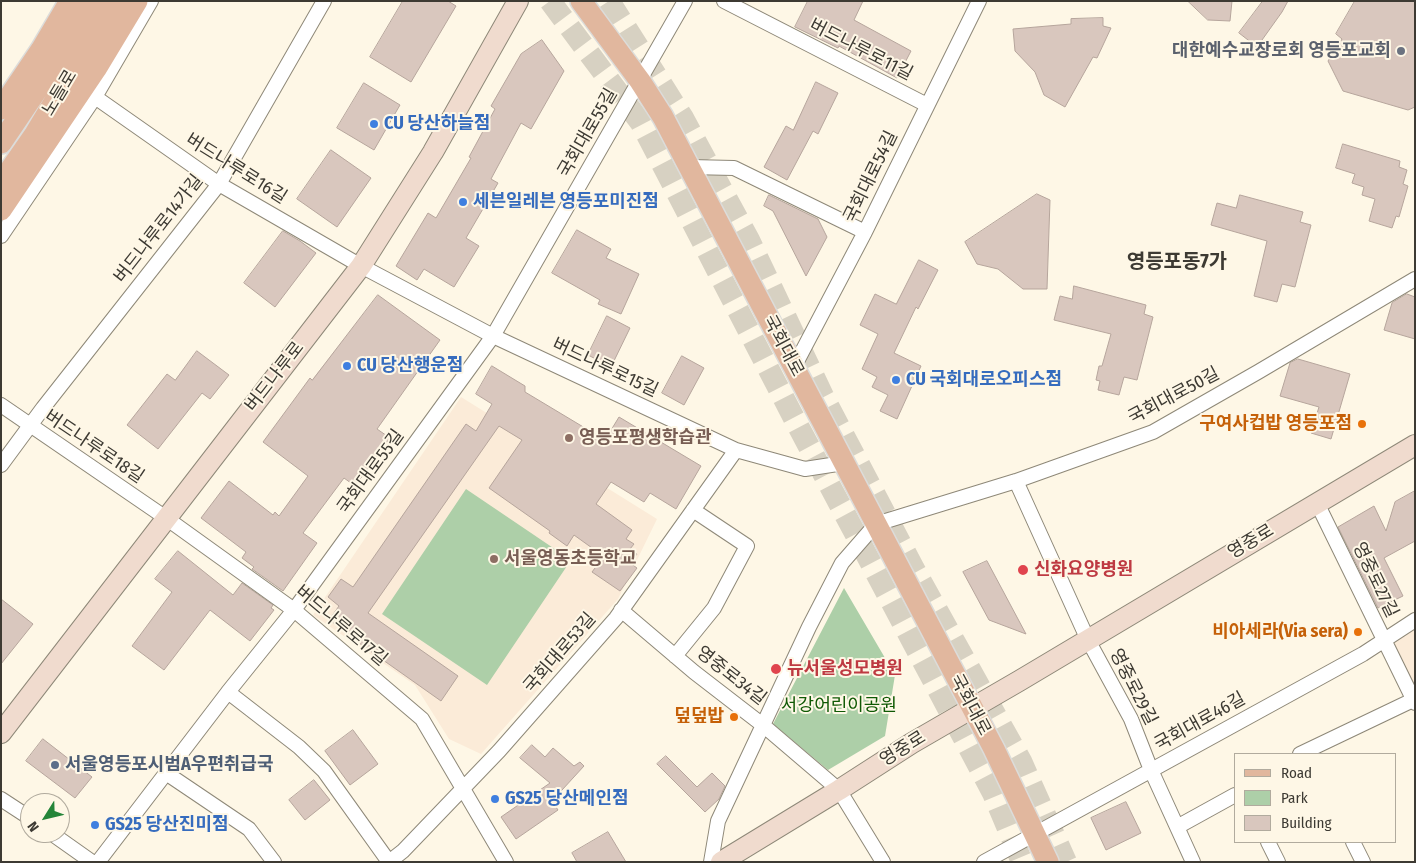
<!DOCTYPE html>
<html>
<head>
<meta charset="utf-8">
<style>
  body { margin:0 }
  #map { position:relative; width:1416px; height:863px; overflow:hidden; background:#fef7e6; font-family:"Fira Sans Condensed",sans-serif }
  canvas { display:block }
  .frame { position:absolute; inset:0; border:2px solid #3d3a33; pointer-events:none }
  .legend { position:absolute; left:1234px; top:753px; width:162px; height:90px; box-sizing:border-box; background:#fef7e6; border:1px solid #b1ab9e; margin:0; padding:6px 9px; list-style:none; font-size:15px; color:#3d3a33 }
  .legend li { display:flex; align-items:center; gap:10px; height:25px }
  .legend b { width:25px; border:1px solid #b1ab9e }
  .north { position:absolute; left:20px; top:793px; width:50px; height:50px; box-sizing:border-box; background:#fef7e6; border:1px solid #b1ab9e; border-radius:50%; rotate:234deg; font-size:14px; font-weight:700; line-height:20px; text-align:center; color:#3d3a33 }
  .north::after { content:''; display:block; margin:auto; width:18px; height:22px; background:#248539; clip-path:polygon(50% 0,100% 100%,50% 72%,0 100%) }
</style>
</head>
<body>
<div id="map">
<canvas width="1416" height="863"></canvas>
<div class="frame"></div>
<ul class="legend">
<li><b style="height:6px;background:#e1b79e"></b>Road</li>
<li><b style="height:14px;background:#adcfa8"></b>Park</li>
<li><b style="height:14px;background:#d9c7be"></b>Building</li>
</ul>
<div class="north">N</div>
</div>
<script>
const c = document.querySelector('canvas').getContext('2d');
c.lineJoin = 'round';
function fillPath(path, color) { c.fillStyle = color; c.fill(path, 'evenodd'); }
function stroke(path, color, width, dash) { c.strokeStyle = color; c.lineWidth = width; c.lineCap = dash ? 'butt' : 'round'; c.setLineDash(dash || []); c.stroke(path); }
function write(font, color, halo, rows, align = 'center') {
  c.font = font + ' "Fira Sans Condensed","Noto Sans KR",sans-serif'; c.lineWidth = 4; c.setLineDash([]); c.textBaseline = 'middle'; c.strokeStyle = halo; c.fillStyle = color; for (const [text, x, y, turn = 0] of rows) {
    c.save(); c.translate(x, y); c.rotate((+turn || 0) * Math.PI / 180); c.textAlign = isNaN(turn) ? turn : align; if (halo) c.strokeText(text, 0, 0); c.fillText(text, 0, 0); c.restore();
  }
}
const education = new Path2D(`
  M 461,397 L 657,519 L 618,599 L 481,754 L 449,739 L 415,685 L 313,615 Z
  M 1415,623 L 1415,696 L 1392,649 L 1397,634 Z`);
const green = new Path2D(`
  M 466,489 L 571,560 L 487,685 L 382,614 Z
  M 844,588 L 895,675 L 885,736 L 828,770 L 773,724 Z`);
const building = new Path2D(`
  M 403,1 L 448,1 L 456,6 L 411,82 L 370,57 Z
  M 808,1 L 863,1 L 854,20 L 911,51 L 897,78 L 839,46 L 838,48 L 795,27 Z
  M 1188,1 L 1232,1 L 1230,21 L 1208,20 Z
  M 1263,1 L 1288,1 L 1282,12 L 1257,47 L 1239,33 Z
  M 1355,1 L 1415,1 L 1415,107 L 1408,110 L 1343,91 L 1328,61 L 1342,39 L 1336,34 Z
  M 1103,18 L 1103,26 L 1111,28 L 1097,58 L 1093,57 L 1065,107 L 1044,95 L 1035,72 L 1015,51 L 1013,29 L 1071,24 L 1071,19 Z
  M 542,40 L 564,71 L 531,129 L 521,123 L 491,179 L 498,183 L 466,238 L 479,246 L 454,287 L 424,269 L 417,280 L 396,266 L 428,213 L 436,218 L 471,158 L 469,157 L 495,109 L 491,106 L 521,54 Z
  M 816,82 L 838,93 L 818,134 L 813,131 L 787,180 L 764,167 L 786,126 L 793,130 Z
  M 364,83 L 400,105 L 374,150 L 337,128 Z
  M 1343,144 L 1400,161 L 1399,167 L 1407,170 L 1403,184 L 1408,186 L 1399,217 L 1396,216 L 1392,228 L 1369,221 L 1375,199 L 1362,195 L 1364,187 L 1352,183 L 1355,174 L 1336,168 Z
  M 331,150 L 371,178 L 337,227 L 297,199 Z
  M 1037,194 L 1050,200 L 1047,289 L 1023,289 L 998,269 L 977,264 L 965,242 Z
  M 769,195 L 818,219 L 827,237 L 806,276 L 773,211 L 764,206 Z
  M 1240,195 L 1303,212 L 1300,222 L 1311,225 L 1295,287 L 1282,284 L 1277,302 L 1254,296 L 1267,241 L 1211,225 L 1217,203 L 1236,208 Z
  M 577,230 L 611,249 L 606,258 L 639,274 L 621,314 L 598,304 L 600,300 L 552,273 Z
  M 283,231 L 300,241 L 316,253 L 275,307 L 244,283 Z
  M 919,260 L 938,270 L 918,309 L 916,307 L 894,353 L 921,366 L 897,419 L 880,411 L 888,395 L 872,387 L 877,377 L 862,369 L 878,334 L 860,325 L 875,294 L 896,304 Z
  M 1074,286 L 1146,305 L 1144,314 L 1153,317 L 1137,380 L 1124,377 L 1119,395 L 1098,390 L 1100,381 L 1096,380 L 1099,366 L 1102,366 L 1111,334 L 1054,320 L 1060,296 L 1072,299 Z
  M 1407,294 L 1415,297 L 1415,339 L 1384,330 L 1392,303 Z
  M 378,295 L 440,340 L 377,429 L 390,438 L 355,486 L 344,478 L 303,533 L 317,543 L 283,591 L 252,569 L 254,567 L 242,558 L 246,552 L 201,518 L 229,481 L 273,515 L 275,512 L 279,516 L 308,476 L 263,442 L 310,378 L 312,380 Z
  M 607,316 L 630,328 L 611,367 L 588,355 Z
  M 197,351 L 229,375 L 210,399 L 202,393 L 158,449 L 127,425 L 167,374 L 175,380 Z
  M 682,356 L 704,368 L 684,405 L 662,393 Z
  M 1298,359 L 1350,374 L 1331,439 L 1311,433 L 1319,407 L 1280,396 L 1290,363 Z
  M 492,366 L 525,386 L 525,392 L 605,440 L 619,417 L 701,466 L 676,509 L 650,493 L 644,502 L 611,482 L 596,504 L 632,530 L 626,539 L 634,544 L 630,549 L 637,554 L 630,563 L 637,568 L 620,591 L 592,572 L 601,560 L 596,557 L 599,553 L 574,535 L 567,546 L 549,533 L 550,531 L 489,488 L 522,440 L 499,426 L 368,613 L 458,676 L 441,701 L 359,643 L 360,642 L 329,620 L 339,606 L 328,597 L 341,579 L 353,587 L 466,424 L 476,431 L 492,404 L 476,394 Z
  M 1415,491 L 1415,541 L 1384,558 L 1403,596 L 1378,608 L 1338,527 L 1374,506 L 1386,531 L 1395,502 Z
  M 178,551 L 233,595 L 242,583 L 273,605 L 271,608 L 274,610 L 250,641 L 210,610 L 164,670 L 132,646 L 172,592 L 155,579 Z
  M 987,561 L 1026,634 L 989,620 L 963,572 Z
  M 1,599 L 33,624 L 1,664 Z
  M 353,730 L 378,764 L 350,785 L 325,751 Z
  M 43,739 L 92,777 L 75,798 L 26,761 Z
  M 532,745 L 545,757 L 553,748 L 574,766 L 580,762 L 584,766 L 552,801 L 558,810 L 516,839 L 501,817 L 550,783 L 520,758 Z
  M 666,756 L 697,787 L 712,773 L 725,786 L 719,799 L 705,812 L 657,764 Z
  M 314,780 L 330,800 L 305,820 L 289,800 Z
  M 1126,802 L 1141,833 L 1106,850 L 1091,818 Z
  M 608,832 L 626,862 L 577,862 L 572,853 Z`);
const trunkTunnel = new Path2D(`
  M 550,1 L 641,123 L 796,422 L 993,793 L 1022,862
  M 609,1 L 683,118 L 749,240 L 823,396 L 914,569 L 1021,761 L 1066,862`);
const minor = new Path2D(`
  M 724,1 L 927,105
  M 95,97 L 219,184 L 361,266 L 493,336 L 736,450 L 805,469 L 844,463
  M 690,167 L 734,168 L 865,232
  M 1,236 L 95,97 L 151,1
  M 794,367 L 865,232 L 979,1
  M 1,405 L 166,518 L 294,610 L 422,719 L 506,862
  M 1,465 L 43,408 L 219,184 L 324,1
  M 1016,481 L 1088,640 L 1131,719 L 1151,770 L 1193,862
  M 1317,503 L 1415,703
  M 621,610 L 694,672 L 764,726 L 839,790 L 883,862
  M 675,656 L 714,608 L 747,546 L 693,510
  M 228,692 L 299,747 L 324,771 L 389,862 L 403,851 L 499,751 L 616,618 L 736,450
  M 1300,754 L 1413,700
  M 166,773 L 249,829 L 274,862
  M 1,799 L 30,818
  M 1177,827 L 1235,795
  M 51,833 L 92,862
  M 1268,842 L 1278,862
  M 1353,842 L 1363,862
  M 98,862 L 228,692 L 294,610 L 493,336 L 685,1
  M 711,862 L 718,821 L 809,627 L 842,563 L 876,524 L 1016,481 L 1153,432 L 1258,372 L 1415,279
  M 984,862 L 1363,654 L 1415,620`);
const secondary = new Path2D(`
  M 1,733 L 361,266 L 433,152 L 518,1
  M 721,862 L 839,790 L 912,743 L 1019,681 L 1415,445`);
const primary = new Path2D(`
  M 581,1 L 640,81 L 663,117 L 994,749 L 1048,862
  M 1,109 L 41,50 L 70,1
  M 1,143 L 49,72 L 93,1
  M 1,183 L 35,134 L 115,1
  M 1,210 L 96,69 L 137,1`);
const markers = [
  [1401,51,5,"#6b7280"],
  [374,124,5,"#3f7fe0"],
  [463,202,5,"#3f7fe0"],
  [347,366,5,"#3f7fe0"],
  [896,380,5,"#3f7fe0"],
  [1362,424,5,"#e8710a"],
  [569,438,5,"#8d6e63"],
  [494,559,5,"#8d6e63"],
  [1023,570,6,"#e0444e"],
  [1358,632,5,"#e8710a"],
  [776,669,6,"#e0444e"],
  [734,717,5,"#e8710a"],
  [55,765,5,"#5c6f8a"],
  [495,799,5,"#3f7fe0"],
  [95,825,5,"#3f7fe0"]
];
const streetNames = [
  ["버드나루로11길",861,50,27],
  ["노들로",60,93,-59],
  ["국회대로55길",588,133,-60],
  ["버드나루로16길",236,169,32],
  ["국회대로54길",871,177,-64],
  ["버드나루로14가길",159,229,-52],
  ["국회대로",783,346,62],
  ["버드나루로15길",605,368,25],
  ["버드나루로",275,377,-52],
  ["국회대로50길",1174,396,-28],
  ["버드나루로18길",94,447,34],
  ["국회대로55길",371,472,-54],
  ["영중로",1251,542,-31],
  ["영중로27길",1375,580,64],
  ["버드나루로17길",341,626,40],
  ["국회대로53길",560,653,-49],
  ["영중로34길",731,676,38],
  ["영중로29길",1133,687,63],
  ["국회대로",970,705,62],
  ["국회대로46길",1200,722,-29],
  ["영중로",903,749,-32]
];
const worshipNames = [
  ["대한예수교장로회 영등포교회",1391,51]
];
const shopNames = [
  ["CU 당산하늘점",384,124],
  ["세븐일레븐 영등포미진점",473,202],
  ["CU 당산행운점",357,366],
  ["CU 국회대로오피스점",906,380],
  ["GS25 당산메인점",505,799],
  ["GS25 당산진미점",105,825]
];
const foodNames = [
  ["구여사컵밥 영등포점",1352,424],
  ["비아세라(Via sera)",1348,632],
  ["덮덮밥",724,717]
];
const educationNames = [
  ["영등포평생학습관",579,438],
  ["서울영동초등학교",504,559]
];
const healthNames = [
  ["신화요양병원",1034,570],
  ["뉴서울성모병원",787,669]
];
const parkNames = [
  ["서강어린이공원",839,706]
];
const serviceNames = [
  ["서울영등포시범A우편취급국",65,765]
];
const quarterNames = [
  ["영등포동7가",1177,262]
];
fillPath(education, '#fbebd8');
fillPath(green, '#adcfa8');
fillPath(building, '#d9c7be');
stroke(building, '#b6a59c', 1);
stroke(trunkTunnel, '#d7d1c2', 22, [22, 11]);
stroke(minor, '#8e8878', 16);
stroke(secondary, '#8e8878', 22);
stroke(primary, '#dcdcda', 24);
stroke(minor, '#fff', 14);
stroke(secondary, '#f0dbce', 20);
stroke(primary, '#e1b79e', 21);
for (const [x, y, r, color] of markers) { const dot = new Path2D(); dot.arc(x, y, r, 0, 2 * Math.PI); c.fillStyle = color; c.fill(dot); stroke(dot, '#fef7e6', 2); }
write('18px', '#3d3a33', '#fef7e6', streetNames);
write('bold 18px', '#5b616d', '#fef7e6', worshipNames, 'right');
write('bold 18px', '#366cbe', '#fef7e6', shopNames, 'left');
write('bold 18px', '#c56008', '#fef7e6', foodNames, 'right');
write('bold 18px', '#785e54', '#fef7e6', educationNames, 'left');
write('bold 18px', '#be3a42', '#fef7e6', healthNames, 'left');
write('18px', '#0f5904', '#fef7e6', parkNames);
write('bold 18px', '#4e5e75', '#fef7e6', serviceNames, 'left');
write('bold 20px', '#3d3a33', '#fef7e6', quarterNames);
</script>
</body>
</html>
